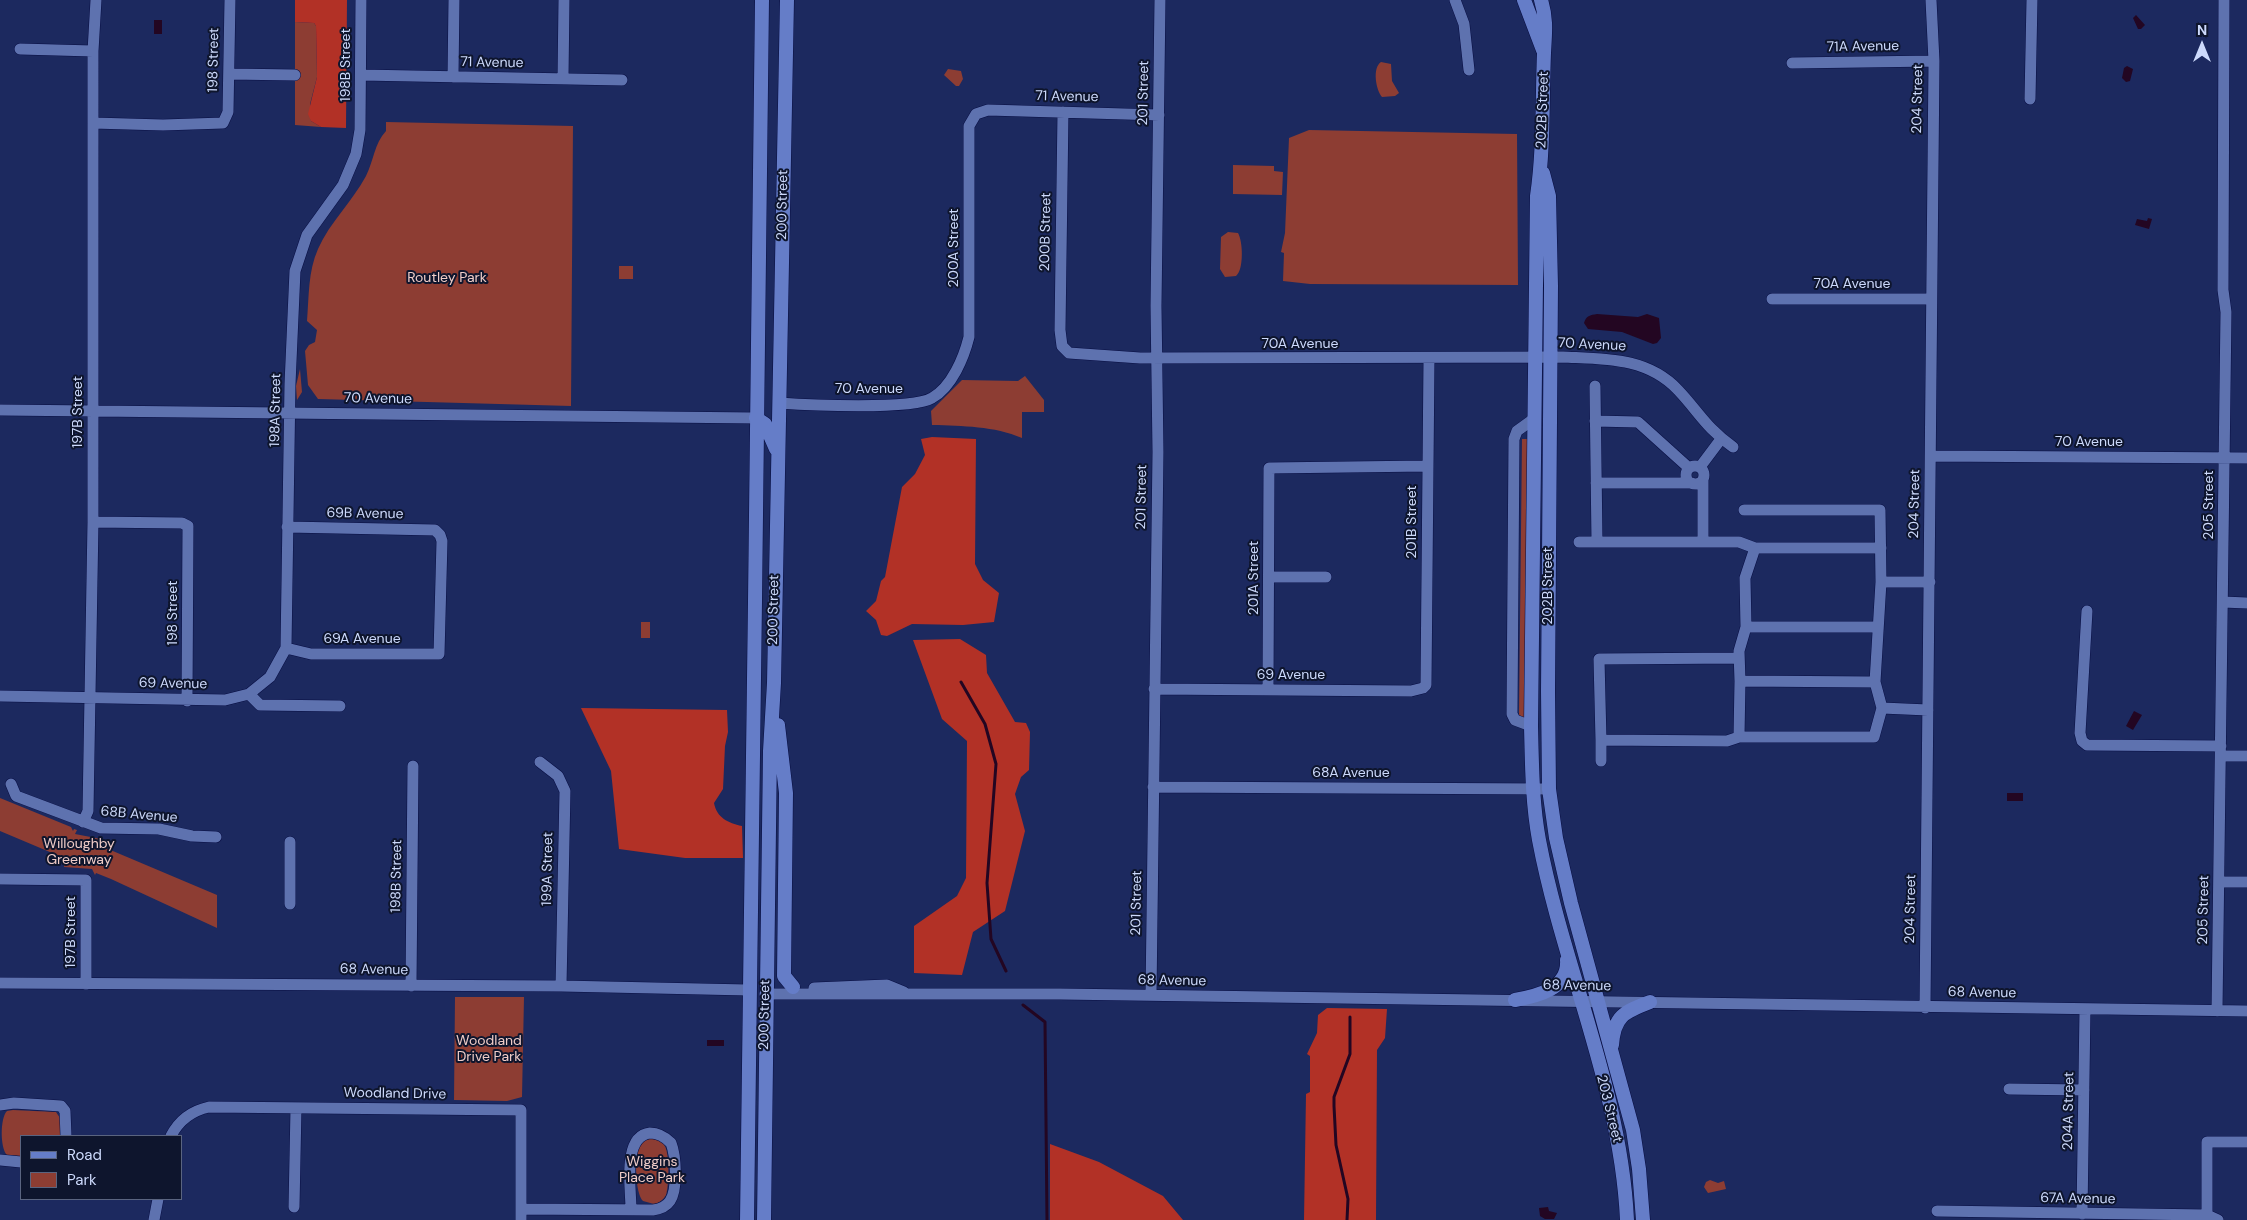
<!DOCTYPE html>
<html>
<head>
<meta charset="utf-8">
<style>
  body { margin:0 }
  #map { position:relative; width:2247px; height:1220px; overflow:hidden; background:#1c295f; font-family:"DM Sans",sans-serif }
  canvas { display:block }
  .legend { position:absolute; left:20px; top:1135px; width:162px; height:65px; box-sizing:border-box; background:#0e152d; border:1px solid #5a6480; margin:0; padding:6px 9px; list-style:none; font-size:15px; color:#cddafc }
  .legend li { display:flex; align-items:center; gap:10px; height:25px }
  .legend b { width:25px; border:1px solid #5a6480 }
  .north { position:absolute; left:2177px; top:20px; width:50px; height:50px; -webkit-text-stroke:4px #0e152d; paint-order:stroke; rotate:0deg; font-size:14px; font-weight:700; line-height:20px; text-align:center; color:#cddafc }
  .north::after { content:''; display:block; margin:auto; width:18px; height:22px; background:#cddafc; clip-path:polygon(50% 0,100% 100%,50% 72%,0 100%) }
</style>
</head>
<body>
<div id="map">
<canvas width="2247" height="1220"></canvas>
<ul class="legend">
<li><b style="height:6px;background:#657dc8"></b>Road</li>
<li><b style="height:14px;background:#8d3d33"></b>Park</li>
</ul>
<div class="north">N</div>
</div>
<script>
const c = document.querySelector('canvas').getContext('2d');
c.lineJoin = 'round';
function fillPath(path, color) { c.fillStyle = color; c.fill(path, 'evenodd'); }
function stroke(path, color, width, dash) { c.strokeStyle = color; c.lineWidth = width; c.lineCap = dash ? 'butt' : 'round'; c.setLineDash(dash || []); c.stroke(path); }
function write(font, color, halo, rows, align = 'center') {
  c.font = font + ' "DM Sans",sans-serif'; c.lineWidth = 4; c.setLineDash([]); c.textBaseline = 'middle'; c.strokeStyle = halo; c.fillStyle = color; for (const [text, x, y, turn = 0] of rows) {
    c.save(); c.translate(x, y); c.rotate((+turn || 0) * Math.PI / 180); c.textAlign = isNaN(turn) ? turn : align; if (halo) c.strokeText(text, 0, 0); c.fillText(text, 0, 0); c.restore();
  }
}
const green = new Path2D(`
  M 295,22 L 314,23 L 316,26 L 317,77 L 310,104 L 311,121 L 321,127 L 295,125 Z
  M 1381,62 L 1391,64 L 1392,81 L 1399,93 L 1395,96 L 1382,97 C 1376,90 1372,68 1381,62 Z
  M 948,69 L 961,71 L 963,79 L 959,86 L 956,86 L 944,75 Z
  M 386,122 L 573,126 L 571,406 L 318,399 L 308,385 L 305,351 L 309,345 L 315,342 L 317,330 L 307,321 C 309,297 308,271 318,249 C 330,222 352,202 366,176 C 374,160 374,144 386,131 Z
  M 1309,130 L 1517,134 L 1518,285 L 1310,284 L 1283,281 L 1284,253 L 1281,252 L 1285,233 L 1289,138 Z
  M 1233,165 L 1274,166 L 1274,171 L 1283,172 L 1282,195 L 1233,194 Z
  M 1228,232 L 1238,233 C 1243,241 1244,270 1236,276 L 1225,277 L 1220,269 L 1221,237 Z
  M 619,266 L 633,266 L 633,279 L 619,279 Z
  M 300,369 L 302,392 L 297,400 L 296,386 Z
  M 1025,376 L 1044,400 L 1044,412 L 1022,412 L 1022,438 C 994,426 963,426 932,425 L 931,411 L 962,380 L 1018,381 Z
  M 1522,439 L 1528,439 L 1525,718 L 1519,715 Z
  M 641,622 L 650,622 L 650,638 L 641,638 Z
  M 0,798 L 71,827 L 73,831 L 74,829 L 77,830 L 75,834 L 101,839 L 101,846 L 217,895 L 217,928 L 111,879 L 96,873 L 95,875 L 92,869 L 64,867 L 64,858 L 0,831 Z
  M 455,997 L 524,997 L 522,1097 L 507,1101 L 454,1100 Z
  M 13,1110 L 56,1112 L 60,1118 L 60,1136 L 21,1136 L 21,1156 L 7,1155 C 0,1148 0,1118 7,1111 Z
  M 650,1139 C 656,1139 661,1140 664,1145 C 670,1151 669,1187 666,1195 C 663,1200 659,1203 654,1204 L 643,1201 C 635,1193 634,1155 640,1145 C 642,1142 646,1140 650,1139 Z
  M 1710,1180 L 1718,1183 L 1724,1181 L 1726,1189 L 1708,1193 L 1704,1187 L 1706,1182 Z`);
const forest = new Path2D(`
  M 295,0 L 347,0 L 346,128 L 321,127 L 311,121 L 308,114 L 317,77 L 316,26 L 314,23 L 295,22 Z
  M 932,437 L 976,439 L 975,564 L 983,580 L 999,593 L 994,622 L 963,625 L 912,624 L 887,636 L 881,635 L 876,620 L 866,611 L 876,601 L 881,581 L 885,577 L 902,487 L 915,474 L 925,455 L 921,439 Z
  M 960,639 L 986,655 L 987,673 L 1015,722 L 1026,723 L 1030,732 L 1029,770 L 1021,777 L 1015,794 L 1025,831 L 1005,911 L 973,932 L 962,975 L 914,973 L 914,926 L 957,896 L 966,878 L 967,741 L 942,719 L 913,640 Z
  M 581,708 L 727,710 L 728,732 L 725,746 L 723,789 L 714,803 C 717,818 728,823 742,826 L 743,858 L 685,858 L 619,849 L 611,771 Z
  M 1327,1008 L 1387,1009 L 1385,1038 L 1377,1050 L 1376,1220 L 1304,1220 L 1306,1094 L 1310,1092 L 1310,1056 L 1307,1054 L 1317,1033 L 1318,1015 Z
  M 1050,1144 L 1099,1162 L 1163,1196 L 1183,1220 L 1050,1220 Z`);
const water = new Path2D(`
  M 2136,15 L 2145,25 L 2141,29 L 2138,29 L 2133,18 Z
  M 154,20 L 162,20 L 162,34 L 154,34 Z
  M 2127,66 L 2133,69 L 2130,81 L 2126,82 L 2122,78 L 2124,68 Z
  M 2148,218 L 2152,219 L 2149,229 L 2135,225 L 2137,219 L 2147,221 Z
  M 1597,314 L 1638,317 L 1647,314 L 1659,318 L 1661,338 L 1657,343 L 1653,344 L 1622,332 L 1588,329 L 1584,323 C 1586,316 1590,315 1597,314 Z
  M 2134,711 L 2142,715 L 2133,730 L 2126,726 Z
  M 2007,793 L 2023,793 L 2023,801 L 2007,801 Z
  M 707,1040 L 724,1040 L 724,1046 L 707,1046 Z
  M 1548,1207 L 1549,1211 L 1557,1213 L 1554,1219 L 1545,1219 L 1540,1216 L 1539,1208 Z`);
const stream = new Path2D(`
  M 961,682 L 985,724 L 996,764 L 987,883 L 991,939 L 1006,971
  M 1023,1005 L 1045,1022 L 1047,1220
  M 1347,1220 L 1348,1199 L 1336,1145 L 1334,1106 L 1334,1097 L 1350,1054 L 1350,1017`);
const minor = new Path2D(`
  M 1455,0 L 1464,24 L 1469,70
  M 20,49 L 93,51
  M 1792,63 L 1934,61
  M 230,74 L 295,75
  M 361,75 L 622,80
  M 453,77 L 454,0
  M 563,79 L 564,0
  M 2030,99 L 2032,0
  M 1063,112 L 1060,330 L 1062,346 L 1069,353 L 1140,358 L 1563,357 C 1604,359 1647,357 1678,390 C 1698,411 1707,429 1733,447
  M 93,123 L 163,125 L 223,123 L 228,112 L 230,0
  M 1772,299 L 1931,299
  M 1595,386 L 1597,542
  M 779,403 C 807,405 912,410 932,398 C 952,387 964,357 969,337 L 969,126 L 976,114 L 988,110 L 1159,115
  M 0,410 L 756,418
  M 1595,421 L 1638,422 L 1689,468
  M 1931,456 L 2247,458
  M1686 475a9 9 0 1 1 18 0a9 9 0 1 1-18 0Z
  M 1700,467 L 1721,439
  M 1703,480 L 1703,542
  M 1596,483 L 1692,483
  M 1744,510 L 1880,510 L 1881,582 L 1930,582
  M 93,522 L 182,523 L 188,526 L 187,701
  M 1579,542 L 1739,542 L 1755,548
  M 1269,577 L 1326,577
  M 1881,582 L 1875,682 L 1882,708 L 1928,710
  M 2223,602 L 2247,603
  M 2087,611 L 2080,733 L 2082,741 L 2087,745 L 2221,746
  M 1746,627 L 1878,627
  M 286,648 L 311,654 L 439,654 L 442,541 L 440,535 L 435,530 L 287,527
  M 1739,658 L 1599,659 L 1601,740 L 1727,741 L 1739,737 L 1740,681
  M 1875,682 L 1740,681 L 1739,651 L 1746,627 L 1745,578 L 1755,548 L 1881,548
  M 1154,689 L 1411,691 L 1423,688 L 1426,685 L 1429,359
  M 1268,690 L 1269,468 L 1427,466
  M 249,694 L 260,705 L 340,706
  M 0,696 L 225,700 L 249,694 L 270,677 L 286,648 L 290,384 L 295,271 L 307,235 L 343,185 L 356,154 L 360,130 L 361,0
  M 1531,726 L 1515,720 L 1512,714 L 1514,439 L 1517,431 L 1535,418
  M 1739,737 L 1874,737 L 1882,708
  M 2221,756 L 2247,756
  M 1601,761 L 1601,740
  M 540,762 L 558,776 L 565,791 L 561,986
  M 11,784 L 16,796 L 101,828 L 159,829 L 192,836 L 216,837
  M 1153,787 L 1549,789
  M 83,822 L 88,811 L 93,522 L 93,51 L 96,0
  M 290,842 L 290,904
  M 0,879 L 86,880 L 86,984
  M 2219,882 L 2247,882
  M 0,983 L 561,986 L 748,990
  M 411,986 L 413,766
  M 814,988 L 887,985 L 904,992
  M 765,994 L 1060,994 L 2247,1011
  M 1151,995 L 1158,452 L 1156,306 L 1160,0
  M 1925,1008 L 1934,61 L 1931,0
  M 2217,1011 L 2226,312 L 2223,290 L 2224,0
  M 2009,1089 L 2084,1090
  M 0,1105 L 14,1103 L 61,1106 L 65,1111 L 66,1136
  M 171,1136 C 179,1120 191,1111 209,1107 L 521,1110 L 521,1220
  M 2207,1142 L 2247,1142
  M 0,1160 L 21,1162
  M 294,1207 L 296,1108
  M 521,1209 L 653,1210 C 660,1209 666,1207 670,1201 C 678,1189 676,1156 671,1143 C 665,1137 658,1133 650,1133 C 622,1136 631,1189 631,1209
  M 1937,1211 L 2207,1215 L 2218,1220
  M 2082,1214 L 2085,1009
  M 2207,1215 L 2207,1142
  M 154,1220 L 158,1199`);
const major = new Path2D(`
  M 1524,0 L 1543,50
  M 1541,0 C 1547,19 1545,34 1544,53 C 1542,101 1544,148 1537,196 L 1531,726 C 1532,764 1532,802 1539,840 C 1563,967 1621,1089 1627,1220
  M 1543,173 L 1549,196 L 1551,286 L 1548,691 L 1549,789 L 1556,838 L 1571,903 L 1633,1130 L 1639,1169 L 1643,1220
  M 756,418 L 765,424 L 776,449
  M 778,725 L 786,793 L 784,976 L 793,987
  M 1515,1000 C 1537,996 1569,989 1567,960
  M 1612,1045 C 1614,1016 1624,1012 1650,1002
  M 747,1220 C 750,813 760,407 762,0
  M 764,1220 L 770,751 L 774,683 L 787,0`);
const streetNames = [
  ["71A Avenue",1863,47,-1],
  ["198 Street",214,60,-89],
  ["71 Avenue",492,63,1],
  ["198B Street",346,65,-90],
  ["201 Street",1144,93,-89],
  ["71 Avenue",1067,97,1],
  ["204 Street",1918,99,-89],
  ["202B Street",1543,110,-88],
  ["200 Street",783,205,-89],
  ["200B Street",1046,232,-89],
  ["200A Street",954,248,-90],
  ["70A Avenue",1852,284],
  ["70A Avenue",1300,344],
  ["70 Avenue",1592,345,3],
  ["70 Avenue",869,389],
  ["70 Avenue",378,399,1],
  ["198A Street",276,410,-89],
  ["197B Street",78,412,-90],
  ["70 Avenue",2089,442],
  ["201 Street",1142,497,-89],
  ["204 Street",1915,504,-89],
  ["205 Street",2209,505,-90],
  ["69B Avenue",365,514,1],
  ["201B Street",1412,522,-90],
  ["201A Street",1254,578,-90],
  ["202B Street",1548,586,-90],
  ["200 Street",774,610,-89],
  ["198 Street",173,613,-90],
  ["69A Avenue",362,639],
  ["69 Avenue",1291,675],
  ["69 Avenue",173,684,1],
  ["68A Avenue",1351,773],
  ["68B Avenue",139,815,5],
  ["199A Street",548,869,-89],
  ["198B Street",397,876,-89],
  ["201 Street",1137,903,-89],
  ["204 Street",1911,909,-89],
  ["205 Street",2204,910,-89],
  ["197B Street",71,932,-90],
  ["68 Avenue",374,970,1],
  ["68 Avenue",1172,981,1],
  ["68 Avenue",1577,986,1],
  ["68 Avenue",1982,993,1],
  ["200 Street",765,1015,-89],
  ["Woodland Drive",395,1094,1],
  ["203 Street",1609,1109,76],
  ["204A Street",2069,1111,-89],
  ["67A Avenue",2078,1199,1]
];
const parkNames = [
  ["Routley Park",447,278],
  ["Willoughby",79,844],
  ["Greenway",79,860],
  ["Woodland",489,1041],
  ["Drive Park",489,1057],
  ["Wiggins",652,1162],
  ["Place Park",652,1178]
];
fillPath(green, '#8d3d33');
fillPath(forest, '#b23126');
fillPath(water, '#230622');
stroke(stream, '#230622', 3);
stroke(minor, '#080e43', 12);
stroke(major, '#080e43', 15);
stroke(minor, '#5e72af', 11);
stroke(major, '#657dc8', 14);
write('14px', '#cddafc', '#0e152d', streetNames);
write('14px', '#f0cdc8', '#0e152d', parkNames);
</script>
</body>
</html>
